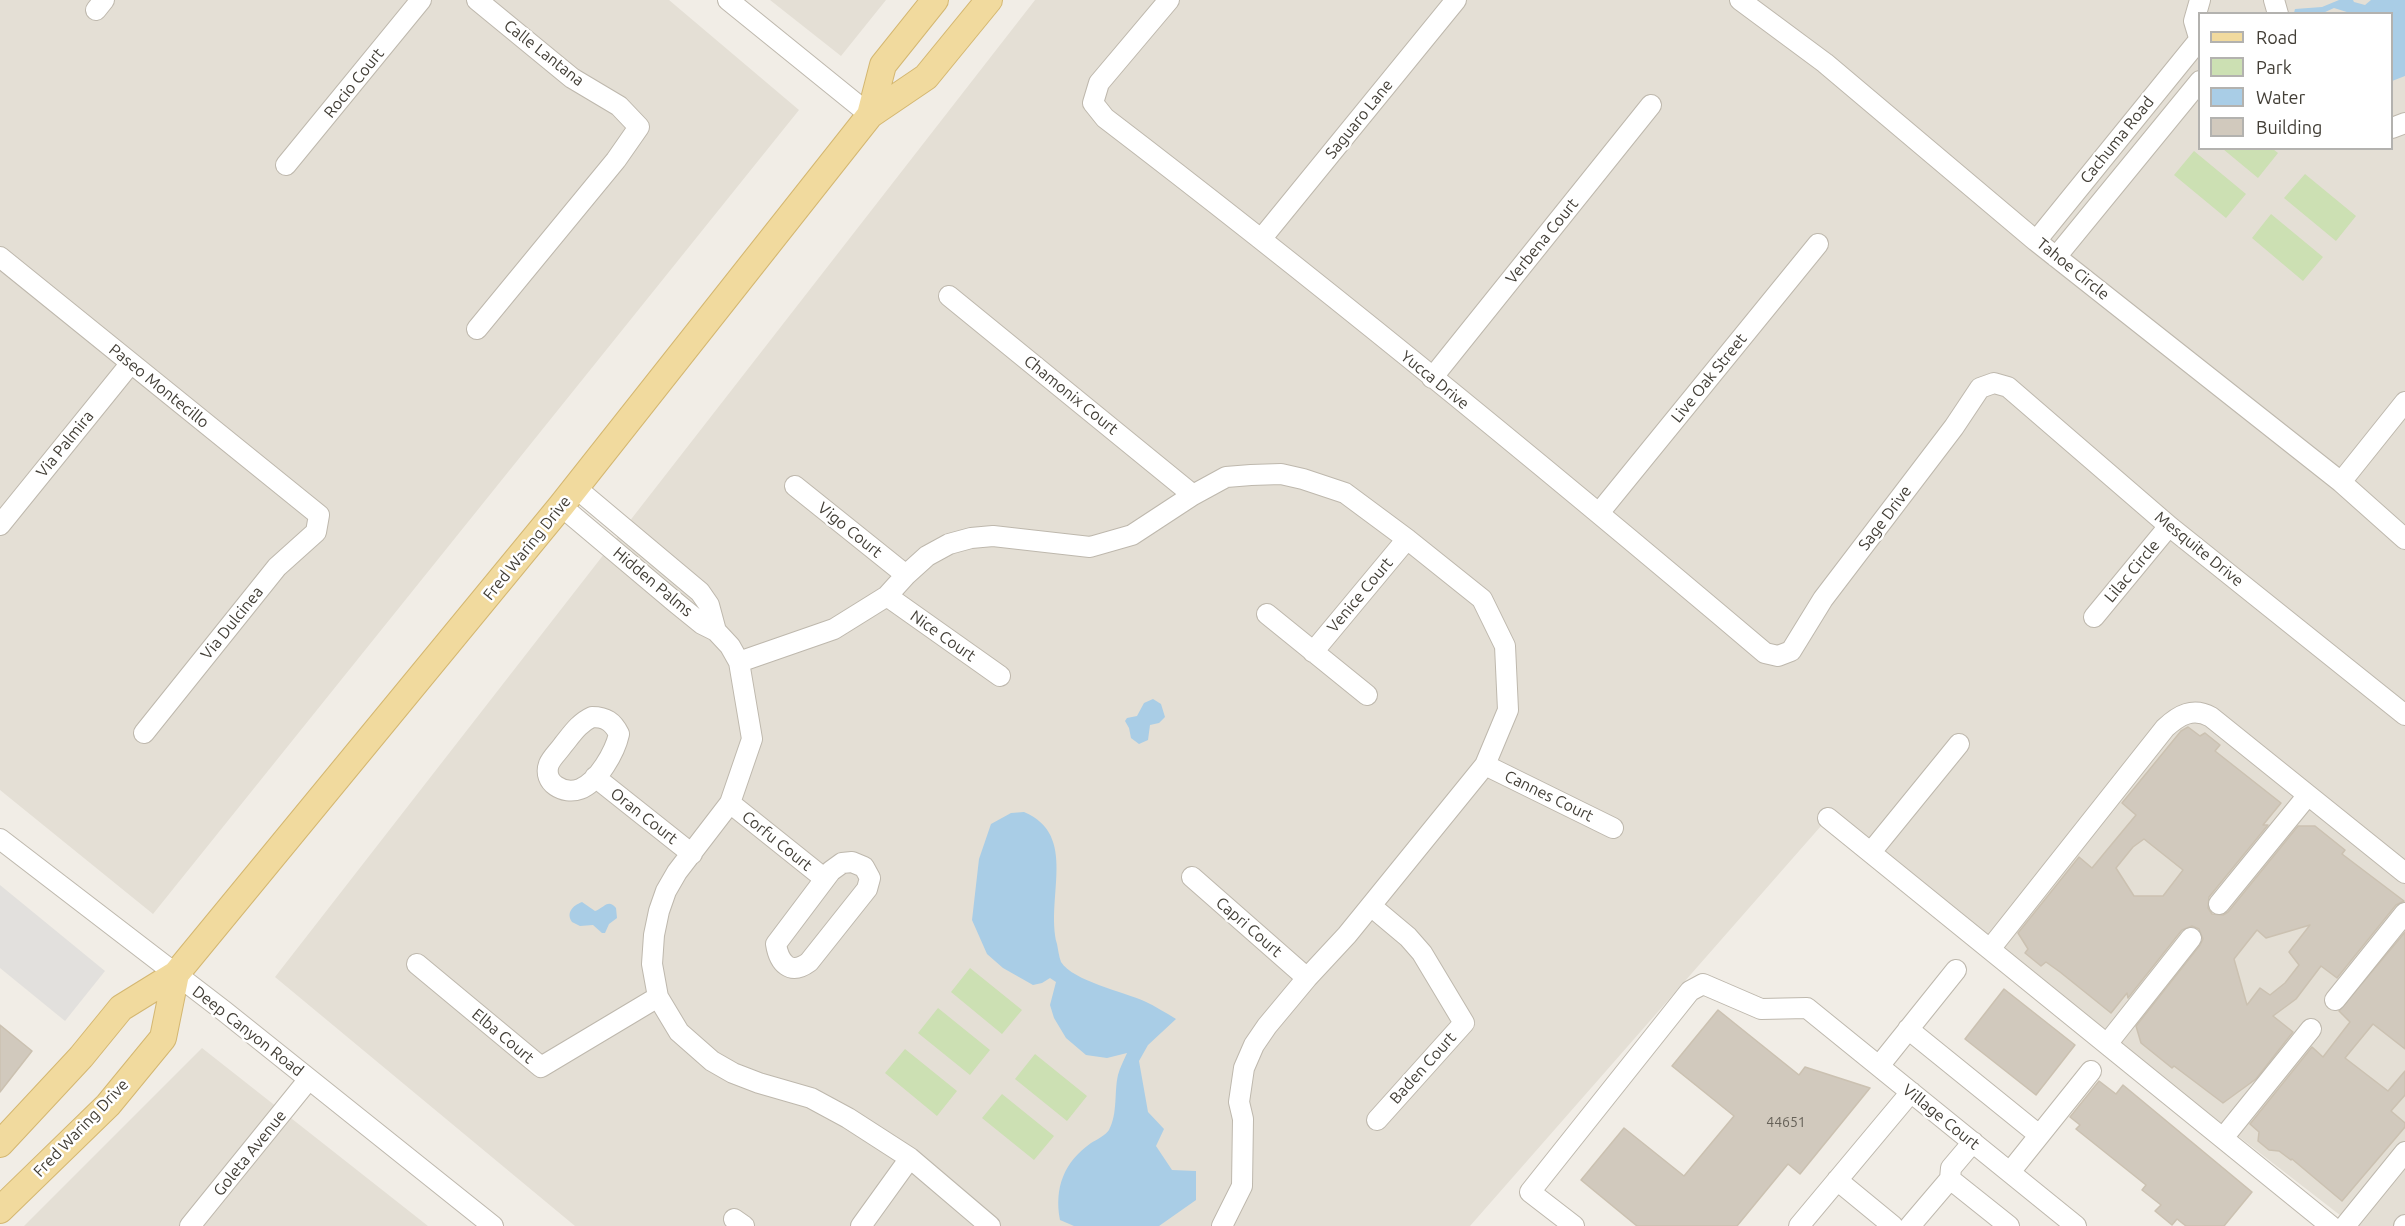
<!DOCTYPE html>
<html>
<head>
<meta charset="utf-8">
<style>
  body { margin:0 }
  #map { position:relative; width:2405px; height:1226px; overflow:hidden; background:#f1ede6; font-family:Ubuntu,sans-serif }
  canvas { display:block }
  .legend { position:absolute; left:2198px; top:12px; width:195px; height:138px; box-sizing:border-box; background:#fff; border:2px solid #b3b2af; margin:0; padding:8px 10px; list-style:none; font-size:18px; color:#423e36 }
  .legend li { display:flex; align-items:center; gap:12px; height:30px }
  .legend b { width:30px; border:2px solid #b3b2af }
</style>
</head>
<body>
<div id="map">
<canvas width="2405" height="1226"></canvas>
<ul class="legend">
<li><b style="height:8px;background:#f1da9e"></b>Road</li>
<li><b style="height:16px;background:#cce0b3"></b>Park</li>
<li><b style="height:16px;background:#a9cde6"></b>Water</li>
<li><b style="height:16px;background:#d1c9bd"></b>Building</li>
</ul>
</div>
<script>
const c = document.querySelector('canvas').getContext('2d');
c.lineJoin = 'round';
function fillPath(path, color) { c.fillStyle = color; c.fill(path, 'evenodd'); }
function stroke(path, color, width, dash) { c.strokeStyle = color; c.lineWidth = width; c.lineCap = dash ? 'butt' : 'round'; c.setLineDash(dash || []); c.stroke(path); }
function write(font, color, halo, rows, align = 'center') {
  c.font = font + ' Ubuntu,sans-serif'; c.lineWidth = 5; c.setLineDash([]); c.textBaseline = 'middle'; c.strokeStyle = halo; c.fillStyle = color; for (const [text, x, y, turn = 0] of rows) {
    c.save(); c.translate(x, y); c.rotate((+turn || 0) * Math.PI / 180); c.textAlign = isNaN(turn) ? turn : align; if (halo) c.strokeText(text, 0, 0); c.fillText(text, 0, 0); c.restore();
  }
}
const residential = new Path2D(`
  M 0,0 L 669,0 L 799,110 L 153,914 L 0,790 Z
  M 770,0 L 886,0 L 841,56 Z
  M 1035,0 L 2405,0 L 2405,1226 L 2354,1226 L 1828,818 L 1470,1226 L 575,1226 L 275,977 ZM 2200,14 L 2392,14 L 2392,148 L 2200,148 Z
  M 202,1048 L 428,1226 L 24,1226 Z`);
const green = new Path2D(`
  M 2223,149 L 2273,149 L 2278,153 L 2258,178 Z
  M 2194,151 L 2246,194 L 2226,218 L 2174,175 Z
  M 2305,174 L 2356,216 L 2336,241 L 2284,198 Z
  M 2271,214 L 2323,257 L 2303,281 L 2252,238 Z
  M 970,968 L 1022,1010 L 1002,1034 L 951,992 Z
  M 938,1008 L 990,1050 L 970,1075 L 918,1033 Z
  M 905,1049 L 957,1091 L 937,1116 L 885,1073 Z
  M 1035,1054 L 1087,1096 L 1067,1121 L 1015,1079 Z
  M 1002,1094 L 1054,1136 L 1034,1160 L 982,1118 Z`);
const parking = new Path2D(`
  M 0,885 L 105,971 L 65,1021 L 0,968 Z`);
const water = new Path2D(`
  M 2339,0 L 2353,0 L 2354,2 L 2365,5 L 2371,0 L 2405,0 L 2405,76 L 2392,81 L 2392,14 L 2350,13 L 2334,8 L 2323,13 L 2294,13 L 2295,9 L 2322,7 Z
  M 1153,699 L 1161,704 L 1165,717 L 1159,723 L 1150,725 L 1148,740 L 1139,744 L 1131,738 L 1129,728 L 1125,721 L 1127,718 L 1137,716 L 1144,703 Z
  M 1024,812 C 1079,835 1045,898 1057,944 C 1058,949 1059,957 1061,962 C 1073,981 1124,992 1144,1001 C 1155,1006 1166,1013 1176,1019 L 1148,1045 L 1139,1061 L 1148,1112 L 1164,1129 L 1156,1146 L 1172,1170 L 1196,1171 L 1196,1200 L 1159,1226 L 1074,1226 L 1060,1220 C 1054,1188 1064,1162 1091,1143 C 1096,1140 1106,1135 1109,1130 C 1118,1113 1114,1092 1118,1075 C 1120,1067 1124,1060 1127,1053 L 1107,1058 L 1086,1055 L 1066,1038 L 1054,1018 L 1050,1005 L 1056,982 L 1050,978 L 1042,983 L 1033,985 L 1003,968 L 987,954 L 972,920 L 979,859 L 991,824 L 1011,813 Z
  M 582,902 L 595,911 C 604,908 608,898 616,908 L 617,918 L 609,924 L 605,933 L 602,933 L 593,925 L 580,926 L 572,922 C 566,913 572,906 582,902 Z`);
const building = new Path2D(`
  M 2188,727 L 2200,736 L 2205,733 L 2220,745 L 2215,751 L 2281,803 L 2263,825 L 2268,825 L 2209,897 L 2208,908 L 2212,914 L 2223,915 L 2228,912 L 2298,826 L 2315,826 L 2345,850 L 2342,854 L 2404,901 L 2396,905 L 2337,978 L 2321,966 L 2296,999 L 2273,1016 L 2293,1032 L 2256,1079 L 2223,1103 L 2174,1066 L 2172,1068 L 2141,1043 L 2136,1026 L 2200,945 L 2203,939 L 2199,929 L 2192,926 L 2182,930 L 2128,998 L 2127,993 L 2111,1013 L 2060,972 L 2046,962 L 2041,966 L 2025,953 L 2028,949 L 2018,933 L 2079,857 L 2092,868 L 2136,815 L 2122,803 L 2181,731 ZM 2144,839 L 2183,870 L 2163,896 L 2134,896 L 2116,868 L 2133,847 ZM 2310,925 L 2289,952 L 2299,965 L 2285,983 L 2270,995 L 2260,988 L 2247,1005 L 2234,959 L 2257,930 L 2266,938 Z
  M 2405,932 L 2405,1049 L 2373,1024 L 2345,1058 L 2388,1091 L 2405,1071 L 2405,1095 L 2391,1111 L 2405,1123 L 2405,1127 L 2342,1201 L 2292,1159 L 2291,1160 L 2279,1151 L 2269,1150 L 2258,1141 L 2259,1132 L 2250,1124 L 2312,1047 L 2323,1057 L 2350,1022 L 2339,1011 Z
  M 2004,989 L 2075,1045 L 2036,1095 L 1965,1039 Z
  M 1718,1010 L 1799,1075 L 1805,1067 L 1870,1088 L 1800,1174 L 1788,1164 L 1737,1226 L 1637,1226 L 1581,1180 L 1624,1128 L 1684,1176 L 1734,1116 L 1672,1066 Z
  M 0,1025 L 32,1051 L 0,1092 Z
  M 2099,1081 L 2116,1094 L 2123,1085 L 2252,1192 L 2224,1226 L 2186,1226 L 2177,1219 L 2172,1225 L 2155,1211 L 2161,1205 L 2142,1190 L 2146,1185 L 2076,1129 L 2080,1125 L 2070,1117 Z`);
const minor = new Path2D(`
  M 728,0 L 870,115
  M 1169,0 L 1099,83 L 1093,103 L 1105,118 C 1330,290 1549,470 1765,653 L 1778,656 L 1791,651 L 1823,599 L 1954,427 L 1980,388 L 1994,383 L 2008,387 L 2169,526 L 2405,715
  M 1740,0 L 1825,63 L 2036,241 L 2341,482 L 2405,539
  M 2274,0 L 2278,14
  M 96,10 L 104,0
  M 2200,41 L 2194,21 L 2200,0
  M 2392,128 L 2405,123
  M 286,165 L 421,0
  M 1262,238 L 1456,0
  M 2036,241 L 2199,40
  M 0,257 L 319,515 L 316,532 L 277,567 L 144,733
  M 2056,257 L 2200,81
  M 949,296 L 1193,495
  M 477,329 L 616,160 L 639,127 L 619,106 L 572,78 L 477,0
  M 1432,378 L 1651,105
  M 2341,482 L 2405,402
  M 795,486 L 906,575
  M 576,488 L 700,592 L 709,605 L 716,631
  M 561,506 L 675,602 L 702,624 L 716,631 L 730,646 L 739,662 L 752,739 L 730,803 L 677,872 L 666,891 L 659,911 L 654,935 L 652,964 L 658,997 L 679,1032 L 712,1061 L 733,1073 L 759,1083 L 811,1098 L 848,1118 L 910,1158 L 990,1226
  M 1599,513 L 1818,244
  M 0,525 L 131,363
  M 887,596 L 1000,676
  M 1267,614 L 1367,695
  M 2094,617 L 2169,526
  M 1313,652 L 1407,539
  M 739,662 L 834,629 L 887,596 L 906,575 L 927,556 L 949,544 L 971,538 L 993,536 L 1090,547 L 1132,535 L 1193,495 L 1226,477 L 1251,475 L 1281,474 L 1303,479 L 1345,493 L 1407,539 L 1482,599 L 1505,646 L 1508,710 L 1485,765 L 1347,935 L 1307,978 L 1267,1026 L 1254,1045 L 1244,1068 L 1239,1102 L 1243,1119 L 1242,1186 L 1222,1226
  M 592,717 C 606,717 613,722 619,734 C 615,752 598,782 580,789 C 564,795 542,783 549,764 C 552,757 559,751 563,745 C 572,734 579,723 592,717 Z
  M 1485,765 L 1613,828
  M 595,777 L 692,854
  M 730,803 L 825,879
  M 1828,818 L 2331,1226
  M 0,839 L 224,1011 L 493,1226
  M 1871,852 L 1959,744
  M 852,862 L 864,867 L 870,878 L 867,889 L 809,962 C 790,976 779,963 776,944 L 831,871 L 842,863 Z
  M 1192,877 L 1307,978
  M 2219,904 L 2308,795
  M 1371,906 L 1408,937 L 1422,953 L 1464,1023 L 1377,1120
  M 1990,949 L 2165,728 C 2179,715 2193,707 2211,717 L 2405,873
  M 417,964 L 541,1067 L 658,997
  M 2335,1000 L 2405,913
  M 1908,1029 L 2039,1135
  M 2107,1044 L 2191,938
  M 1879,1066 L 1956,970
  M 2223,1138 L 2311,1029
  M 1973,1142 L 1951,1168 L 1950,1179 L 2009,1226
  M 2010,1172 L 2091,1071
  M 1837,1180 L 1893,1226
  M 734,1219 L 744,1226
  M 190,1226 L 309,1079
  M 861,1226 L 910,1158
  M 1574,1226 L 1530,1192 L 1690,991 L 1703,984 L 1761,1009 L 1807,1008 L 2076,1226
  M 1799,1226 L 1911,1092
  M 1910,1226 L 1950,1179
  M 2345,1226 L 2405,1152
  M 2404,1226 L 2405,1225`);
const major = new Path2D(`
  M 870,115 L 883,65 L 935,0
  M 0,1144 L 81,1057 L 121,1008 L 176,974 L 561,506 L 870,115 L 926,77 L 989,0
  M 0,1210 L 108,1105 L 163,1038 L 176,974`);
const numberNames = [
  ["44651",1786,1122]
];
const streetNames = [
  ["Calle Lantana",544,53,38],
  ["Rocio Court",354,83,-51],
  ["Saguaro Lane",1359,119,-51],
  ["Cachuma Road",2117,140,-51],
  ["Verbena Court",1542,241,-51],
  ["Tahoe Circle",2073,269,39],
  ["Live Oak Street",1709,378,-51],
  ["Yucca Drive",1435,380,39],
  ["Paseo Montecillo",159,386,39],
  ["Chamonix Court",1071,395,39],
  ["Via Palmira",65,444,-51],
  ["Sage Drive",1885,518,-53],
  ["Vigo Court",850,530,39],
  ["Fred Waring Drive",527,548,-51],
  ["Mesquite Drive",2199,549,39],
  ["Lilac Circle",2132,571,-50],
  ["Hidden Palms",653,582,40],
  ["Venice Court",1360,595,-50],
  ["Via Dulcinea",232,623,-51],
  ["Nice Court",943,636,35],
  ["Cannes Court",1549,796,26],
  ["Oran Court",644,816,38],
  ["Corfu Court",777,841,39],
  ["Capri Court",1249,927,41],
  ["Deep Canyon Road",248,1031,38],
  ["Elba Court",503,1036,40],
  ["Baden Court",1423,1068,-48],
  ["Village Court",1941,1117,39],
  ["Fred Waring Drive",81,1128,-46],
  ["Goleta Avenue",250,1153,-51]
];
fillPath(residential, '#e4dfd5');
fillPath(green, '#cce0b3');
fillPath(parking, '#e2e0dd');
fillPath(water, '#a9cde6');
fillPath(building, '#d1c9bd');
stroke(building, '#cbc1b1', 1.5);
stroke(minor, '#beb8ad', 22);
stroke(major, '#d4b771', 28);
stroke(minor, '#fff', 20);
stroke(major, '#f1da9e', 26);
write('14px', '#666158', null, numberNames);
write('16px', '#423e36', '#fff', streetNames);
</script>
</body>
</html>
